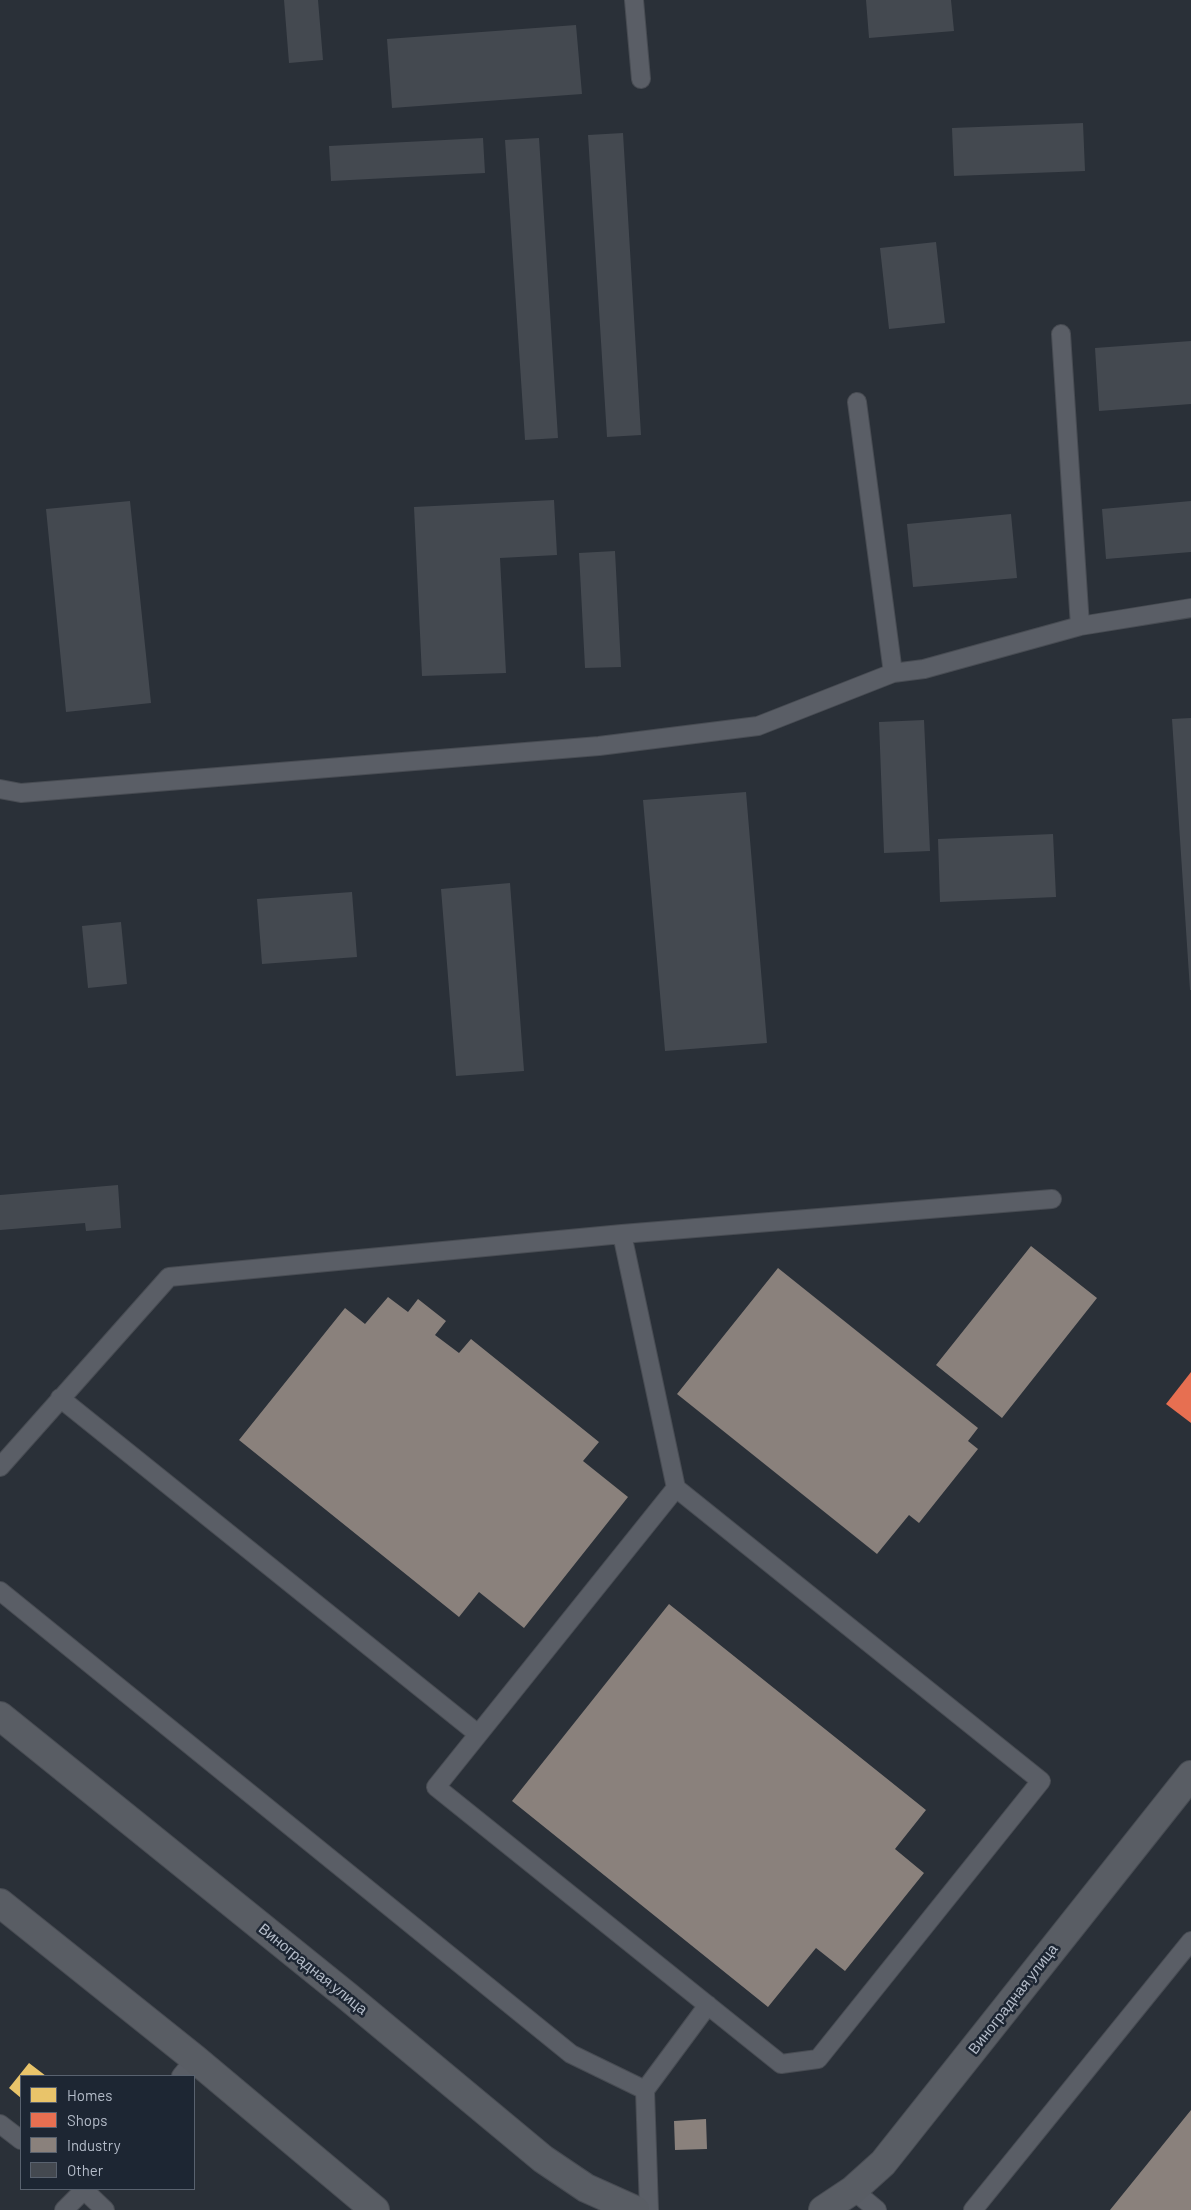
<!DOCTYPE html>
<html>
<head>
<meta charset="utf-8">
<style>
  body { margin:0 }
  #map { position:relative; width:1191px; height:2210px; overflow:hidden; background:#2a3038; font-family:Barlow,sans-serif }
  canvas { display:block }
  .legend { position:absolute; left:20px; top:2075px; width:175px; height:115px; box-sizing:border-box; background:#1d2633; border:1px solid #59626f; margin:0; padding:6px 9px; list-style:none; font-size:15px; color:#b4bcc9 }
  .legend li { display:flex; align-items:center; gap:10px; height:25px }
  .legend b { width:25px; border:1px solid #59626f }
</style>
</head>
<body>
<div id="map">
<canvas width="1191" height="2210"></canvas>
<ul class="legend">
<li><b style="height:14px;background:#e9c46a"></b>Homes</li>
<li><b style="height:14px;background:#e76f51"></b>Shops</li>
<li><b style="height:14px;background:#8a817c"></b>Industry</li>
<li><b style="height:14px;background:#444950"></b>Other</li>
</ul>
</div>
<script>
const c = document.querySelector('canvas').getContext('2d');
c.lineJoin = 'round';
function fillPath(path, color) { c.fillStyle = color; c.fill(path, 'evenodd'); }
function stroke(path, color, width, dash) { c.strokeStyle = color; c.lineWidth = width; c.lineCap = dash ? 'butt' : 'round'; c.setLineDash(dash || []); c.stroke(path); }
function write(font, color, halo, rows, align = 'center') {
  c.font = font + ' Barlow,sans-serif'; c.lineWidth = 5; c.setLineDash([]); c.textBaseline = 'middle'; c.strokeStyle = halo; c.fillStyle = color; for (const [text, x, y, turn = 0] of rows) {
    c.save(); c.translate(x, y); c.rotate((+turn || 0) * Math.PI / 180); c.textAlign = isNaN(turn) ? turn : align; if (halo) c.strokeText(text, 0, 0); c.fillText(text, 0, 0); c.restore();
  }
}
const homes = new Path2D(`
  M 29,2063 L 46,2076 L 21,2076 L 21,2098 L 9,2088 Z`);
const shops = new Path2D(`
  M 1191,1372 L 1191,1423 L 1166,1404 Z`);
const industry = new Path2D(`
  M 1031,1246 L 1097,1298 L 1002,1418 L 936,1365 Z
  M 778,1268 L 978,1428 L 968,1441 L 978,1449 L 919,1523 L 909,1515 L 877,1554 L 677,1394 Z
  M 388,1297 L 408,1312 L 418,1299 L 446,1321 L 435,1335 L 459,1353 L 471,1339 L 599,1442 L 583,1461 L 628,1497 L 524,1628 L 479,1592 L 459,1617 L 239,1440 L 345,1308 L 365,1324 Z
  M 669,1604 L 926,1810 L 895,1849 L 924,1873 L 845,1971 L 816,1948 L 768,2007 L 512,1801 Z
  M 1191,2110 L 1191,2210 L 1110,2210 Z
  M 706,2119 L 707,2149 L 675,2150 L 674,2121 Z`);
const building = new Path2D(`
  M 284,0 L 318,0 L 323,60 L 289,63 Z
  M 866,0 L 951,0 L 954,31 L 869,38 Z
  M 576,25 L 582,94 L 392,108 L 387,39 Z
  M 1083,123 L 1085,171 L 954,176 L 952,128 Z
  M 623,133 L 641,435 L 607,437 L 588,135 Z
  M 483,138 L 485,173 L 331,181 L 329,146 Z
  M 539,138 L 558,438 L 525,440 L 505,140 Z
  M 936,242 L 945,323 L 889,329 L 880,248 Z
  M 1191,341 L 1191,404 L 1099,411 L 1095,348 Z
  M 554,500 L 557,555 L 500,558 L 506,673 L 422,676 L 414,507 Z
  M 130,501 L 151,703 L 66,712 L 46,509 Z
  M 1191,501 L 1191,552 L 1106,559 L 1102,509 Z
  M 1011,514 L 1017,578 L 913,587 L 907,524 Z
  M 615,551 L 621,667 L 585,668 L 579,553 Z
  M 1191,718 L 1191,990 L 1190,990 L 1172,719 Z
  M 924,720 L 930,851 L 884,853 L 879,722 Z
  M 746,792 L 767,1043 L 665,1051 L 643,800 Z
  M 1053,834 L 1056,897 L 940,902 L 938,839 Z
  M 510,883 L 524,1071 L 456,1076 L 441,889 Z
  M 352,892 L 357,957 L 262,964 L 257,899 Z
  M 121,922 L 127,984 L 88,988 L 82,926 Z
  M 118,1185 L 121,1228 L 86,1231 L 85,1223 L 0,1230 L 0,1195 Z`);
const lane = new Path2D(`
  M 634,0 L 641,79
  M 1061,334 L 1080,626
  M 857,402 L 893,673
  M 0,789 L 21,793 L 599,746 L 758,726 L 893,673 L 924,669 L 1080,626 L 1191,608
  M 622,1234 L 676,1488
  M 60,1398 L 478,1734
  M 0,1467 L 169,1277 L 622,1234 L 1052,1199
  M 676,1488 L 1041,1781 L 818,2059 L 781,2064 L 436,1787 Z
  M 0,1591 L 571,2054 L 645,2090
  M 181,2076 L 195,2059
  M 0,2124 L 21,2140
  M 83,2189 L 105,2210
  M 853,2190 L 877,2210
  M 64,2210 L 85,2189
  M 649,2210 L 645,2090 L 708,2005
  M 973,2210 L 1191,1941`);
const secondary = new Path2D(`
  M 0,1716 L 347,1996 L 543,2159 L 586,2188 L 635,2210
  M 0,1903 L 195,2059 L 375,2210
  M 823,2210 L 853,2190 L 883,2163 L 1191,1775`);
const streetNames = [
  ["Виноградная улица",313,1969,39],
  ["Виноградная улица",1013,1999,-52]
];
fillPath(homes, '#e9c46a');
fillPath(shops, '#e76f51');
fillPath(industry, '#8a817c');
fillPath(building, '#444950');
stroke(lane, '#484c53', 20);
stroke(secondary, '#484c53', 30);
stroke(lane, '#5a5e66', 18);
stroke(secondary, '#595d64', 28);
write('15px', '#b4bcc9', '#1d2633', streetNames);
</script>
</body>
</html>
